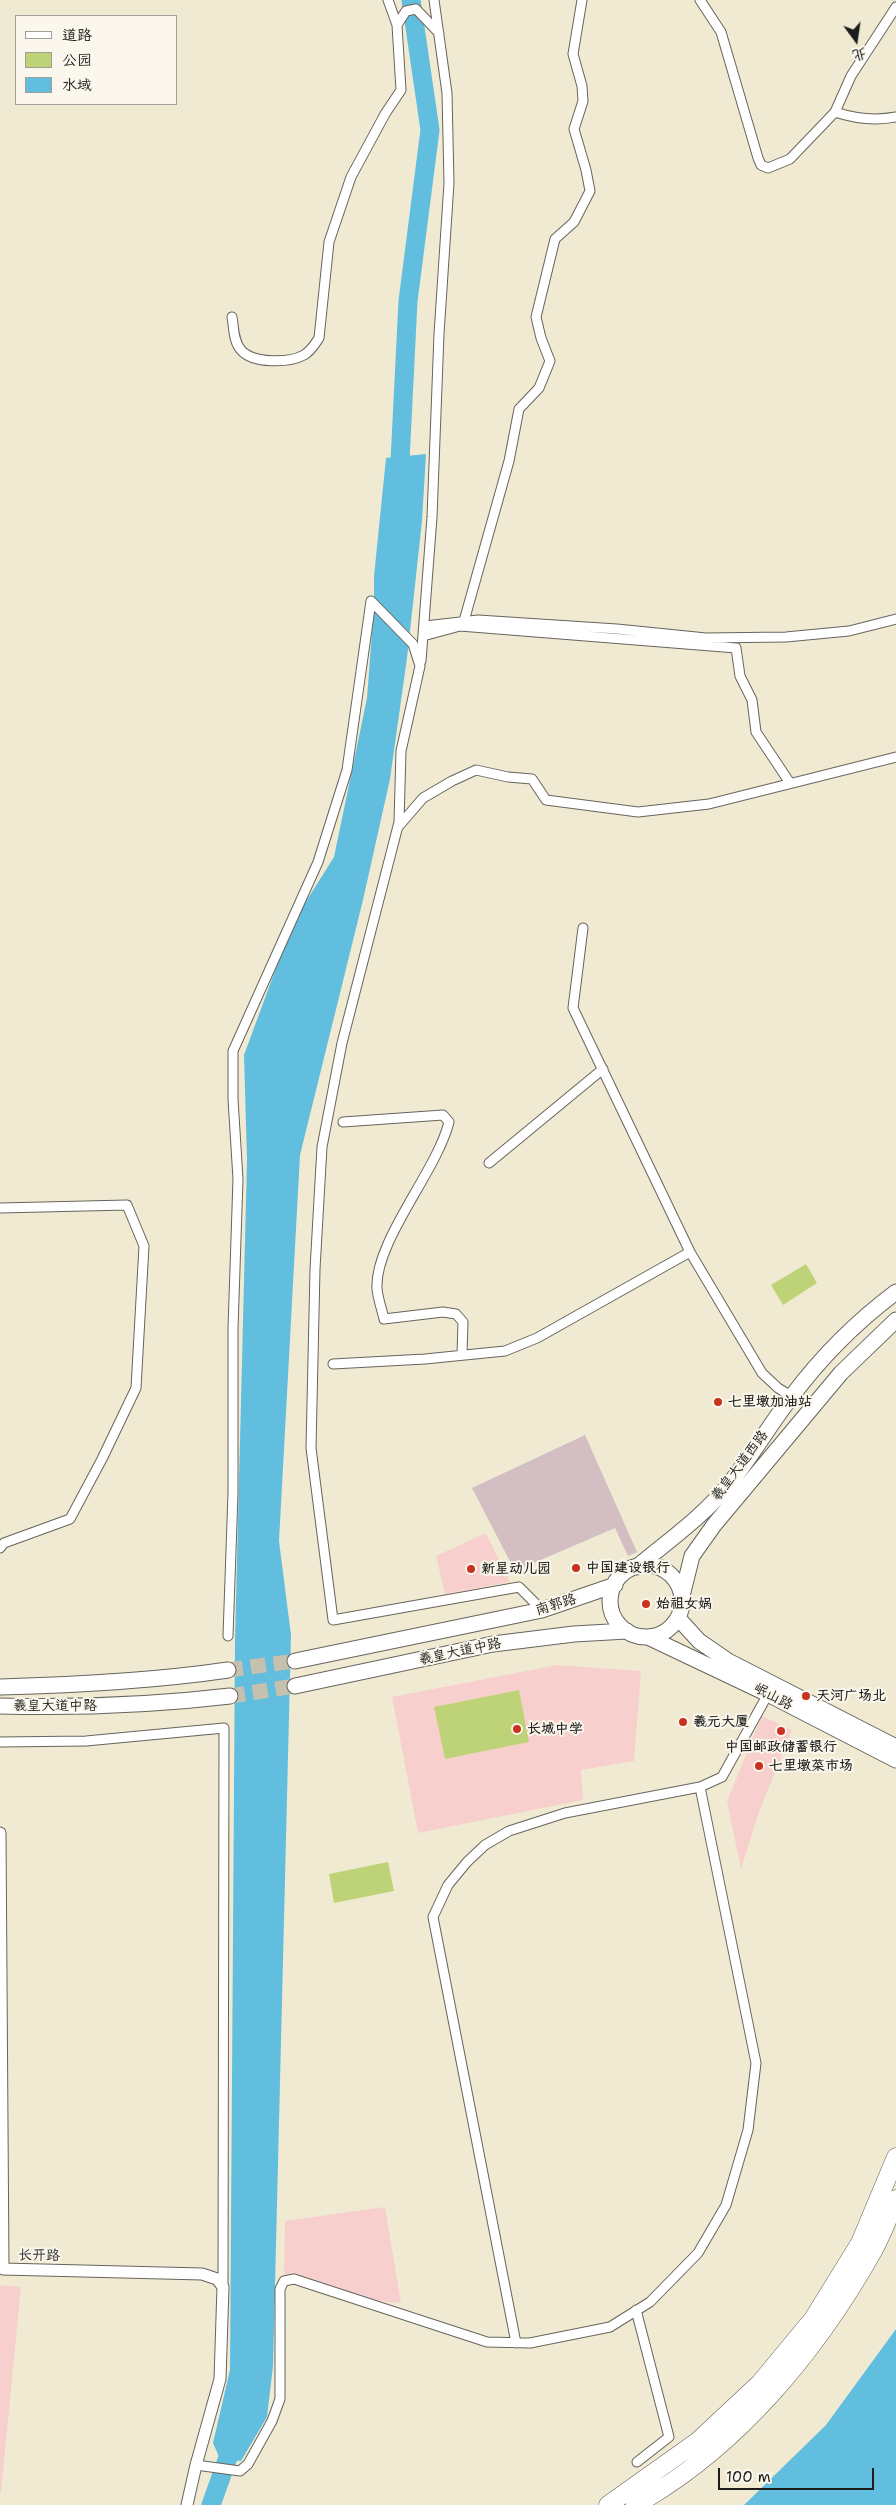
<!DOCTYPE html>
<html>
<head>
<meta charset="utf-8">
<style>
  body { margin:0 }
  #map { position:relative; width:896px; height:2505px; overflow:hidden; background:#f1ead2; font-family:"Shantell Sans","LXGW WenKai TC",sans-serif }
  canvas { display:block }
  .legend { position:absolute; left:15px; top:15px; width:162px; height:90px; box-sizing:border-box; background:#fbf7ec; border:1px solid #a29f99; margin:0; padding:6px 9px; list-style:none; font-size:15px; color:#1c1c1c }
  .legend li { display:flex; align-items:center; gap:10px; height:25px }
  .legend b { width:25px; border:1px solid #a29f99 }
  .north { position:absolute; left:831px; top:15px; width:50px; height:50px; -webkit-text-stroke:4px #fbf7ec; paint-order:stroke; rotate:166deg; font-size:14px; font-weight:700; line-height:20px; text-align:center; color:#1c1c1c }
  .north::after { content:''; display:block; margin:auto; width:18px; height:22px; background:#1c1c1c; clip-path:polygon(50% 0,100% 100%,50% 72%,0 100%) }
  .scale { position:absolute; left:718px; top:2468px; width:156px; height:22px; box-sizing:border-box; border:2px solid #1c1c1c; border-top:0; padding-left:6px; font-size:15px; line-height:18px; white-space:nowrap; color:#1c1c1c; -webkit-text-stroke:4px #fbf7ec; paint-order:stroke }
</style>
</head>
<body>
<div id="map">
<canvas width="896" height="2505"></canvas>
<ul class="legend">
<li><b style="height:6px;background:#fff"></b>道路</li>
<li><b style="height:14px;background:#bed377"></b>公园</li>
<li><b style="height:14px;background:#61bedf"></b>水域</li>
</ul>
<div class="north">北</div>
<div class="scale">100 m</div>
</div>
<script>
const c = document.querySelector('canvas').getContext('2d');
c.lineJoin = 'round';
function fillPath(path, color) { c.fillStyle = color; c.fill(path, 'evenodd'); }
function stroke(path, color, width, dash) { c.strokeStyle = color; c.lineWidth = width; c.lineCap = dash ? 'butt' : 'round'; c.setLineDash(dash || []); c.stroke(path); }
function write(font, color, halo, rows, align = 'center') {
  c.font = font + ' "Shantell Sans","LXGW WenKai TC",sans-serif'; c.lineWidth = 4; c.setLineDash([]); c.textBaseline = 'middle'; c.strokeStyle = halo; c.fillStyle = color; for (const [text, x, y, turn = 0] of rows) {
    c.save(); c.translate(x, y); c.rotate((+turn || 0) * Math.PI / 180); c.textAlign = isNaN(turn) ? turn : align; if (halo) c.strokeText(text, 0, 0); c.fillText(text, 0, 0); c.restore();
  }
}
const built = new Path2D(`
  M 486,1533 L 510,1582 L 445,1594 L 436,1556 Z
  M 557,1665 L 641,1671 L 634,1761 L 581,1770 L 583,1800 L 418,1833 L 392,1697 Z
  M 762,1716 L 792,1730 L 759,1812 L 741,1869 L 727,1801 Z
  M 385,2207 L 401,2303 L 368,2300 L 284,2275 L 285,2221 Z
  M 0,2285 L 21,2287 L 1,2492 L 0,2492 Z`);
const industrial = new Path2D(`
  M 585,1435 L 637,1552 L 628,1556 L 615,1528 L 515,1571 L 472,1488 Z`);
const green = new Path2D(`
  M 806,1264 L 817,1283 L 783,1305 L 771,1285 Z
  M 519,1690 L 529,1742 L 445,1759 L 434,1707 Z
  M 388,1862 L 394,1891 L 334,1903 L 329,1874 Z`);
const water = new Path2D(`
  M 426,454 L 422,521 L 407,658 L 390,779 L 363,900 L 300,1155 L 279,1541 L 291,1635 L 273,2366 L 267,2417 L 241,2461 L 220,2459 L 213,2443 L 230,2370 L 235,1640 L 247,1161 L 244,1055 L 293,922 L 334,857 L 367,698 L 374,606 L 374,576 L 386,458 Z
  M 896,2329 L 896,2505 L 744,2505 L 826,2425 Z`);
const river = new Path2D(`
  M 399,481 L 408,301 L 430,130 L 411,0
  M 211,2505 L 236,2435`);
const primaryTunnel = new Path2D(`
  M 228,1670 L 295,1661
  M 230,1696 L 295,1686`);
const minor = new Path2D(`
  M 388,0 L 397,25
  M 700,0 L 721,32 L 758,158 L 761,165 L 768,168 L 790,159 L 835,112 L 851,76 L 896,7
  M 835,112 C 856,119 875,121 896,117
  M 232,317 C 234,327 233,341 241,350 C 253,364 289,363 304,355 C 311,351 315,344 319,338 L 329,242 L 351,177 L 385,114 L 401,90 L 397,25 L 406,11 L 416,9 L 439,33
  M 371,601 L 413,644 L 420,666 L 401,751 L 399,822 L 342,1043 L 322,1147 L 315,1269 L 311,1448 L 333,1620 L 519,1587 L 542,1610
  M 464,621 L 509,461 L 519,409 L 539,388 L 550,361 L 541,338 L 536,317 L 555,239 L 574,222 L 590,191 L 586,170 L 574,129 L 583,101 L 582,86 L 573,54 L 582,0
  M 425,626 L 478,620 L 617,629 L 706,638 L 786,637 L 849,631 L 896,619
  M 423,636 L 460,626 L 736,648 L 740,676 L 752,700 L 756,732 L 790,783
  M 421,661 L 432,517 L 439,334 L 449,183 L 447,93 L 434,0
  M 398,827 L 423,798 L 452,781 L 476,770 L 508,777 L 532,779 L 546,800 L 638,812 L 709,804 L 896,757
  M 583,928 L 573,1008 L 690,1252 L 762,1373 L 778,1388 L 791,1396
  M 343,1122 L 443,1115 L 449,1122 C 437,1171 374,1242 377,1289 C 378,1299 382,1310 384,1319 L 443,1312 L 456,1314 L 463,1322 L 462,1355
  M 489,1163 L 603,1069
  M 0,1208 L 127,1205 L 144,1246 L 136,1388 L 102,1459 L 70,1519 L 4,1543 L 0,1548
  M 333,1364 L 425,1359 L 505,1351 L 537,1338 L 690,1252
  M 228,1636 L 233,1493 L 233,1328 L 238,1179 L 233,1099 L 233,1051 L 318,862 L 347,770 L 371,601
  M 0,1742 L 86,1741 L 224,1728 L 223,2287
  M 636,2310 L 669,2437 L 637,2462
  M 516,2343 L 433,1917 L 448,1885 L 467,1862 L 485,1845 L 509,1831 L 565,1813 L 700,1787 L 722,1777 L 768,1694
  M 196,2465 L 240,2471 L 248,2464 L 272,2421 L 280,2399 L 280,2289 L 284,2281 L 294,2279 L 487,2342 L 530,2343 L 610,2327 L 650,2302 L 698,2253 L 726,2205 L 748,2130 L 756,2063 L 700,1787`);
const tertiary = new Path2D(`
  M 0,1833 L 3,2269 L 202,2274 L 217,2279 L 223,2287 L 220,2379 L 196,2465 L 187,2505`);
const primary = new Path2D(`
  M610 1601a36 36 0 1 1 72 0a36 36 0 1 1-72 0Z
  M 637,1567 C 669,1540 704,1516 730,1483 C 752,1456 770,1424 792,1396 C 822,1356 856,1322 896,1292
  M 682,1596 L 692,1556 L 714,1525 L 841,1373 L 896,1320
  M 678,1618 L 699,1641 L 728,1661 L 896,1747
  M 648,1637 L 768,1694 L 896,1760
  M 295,1661 L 542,1610 L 615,1585
  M 295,1686 L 493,1644 L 574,1634 L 627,1631
  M 0,1687 C 76,1685 153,1681 228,1670
  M 0,1706 C 77,1708 154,1705 230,1696`);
const motorway = new Path2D(`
  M 608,2505 L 698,2441 L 760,2383 L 813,2319 L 860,2243 L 896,2157
  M 635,2505 C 737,2448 816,2352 873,2251 C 882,2235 889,2216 896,2199`);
const markers = [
  [718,1402,5,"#c8321e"],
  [576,1568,5,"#c8321e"],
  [471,1569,5,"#c8321e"],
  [646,1604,5,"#c8321e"],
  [806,1696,5,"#c8321e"],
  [683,1722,5,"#c8321e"],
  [517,1729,5,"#c8321e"],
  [781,1731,5,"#c8321e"],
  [759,1766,5,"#c8321e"]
];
const poiNames = [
  ["七里墩加油站",728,1402],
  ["中国建设银行",586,1568],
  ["新星动儿园",481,1569],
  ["始祖女娲",656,1604],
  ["天河广场北",816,1696],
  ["羲元大厦",693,1722],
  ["长城中学",527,1729],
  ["中国邮政储蓄银行",781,1747,"center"],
  ["七里墩菜市场",769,1766]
];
const streetNames = [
  ["羲皇大道西路",740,1466,-53],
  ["南郭路",556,1605,-17],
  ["羲皇大道中路",460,1652,-12],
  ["岷山路",773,1697,27],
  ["羲皇大道中路",55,1706],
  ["长开路",39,2256,1]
];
fillPath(built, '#f7d0cd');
fillPath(industrial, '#d2bec3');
fillPath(green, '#bed377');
fillPath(water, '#61bedf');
stroke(river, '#61bedf', 19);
stroke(primaryTunnel, '#c6c1ae', 15, [15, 8]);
stroke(minor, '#67645c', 11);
stroke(tertiary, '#67645c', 13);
stroke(primary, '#67645c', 17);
stroke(motorway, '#67645c', 19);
stroke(minor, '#fff', 9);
stroke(tertiary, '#fff', 11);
stroke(primary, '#fff', 15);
stroke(motorway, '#fff', 18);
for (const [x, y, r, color] of markers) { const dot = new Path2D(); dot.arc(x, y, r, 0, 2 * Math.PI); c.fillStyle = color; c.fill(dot); stroke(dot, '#fbf7ec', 2); }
write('bold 14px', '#1c1c1c', '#fbf7ec', poiNames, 'left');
write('14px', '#1c1c1c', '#fbf7ec', streetNames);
</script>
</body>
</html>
